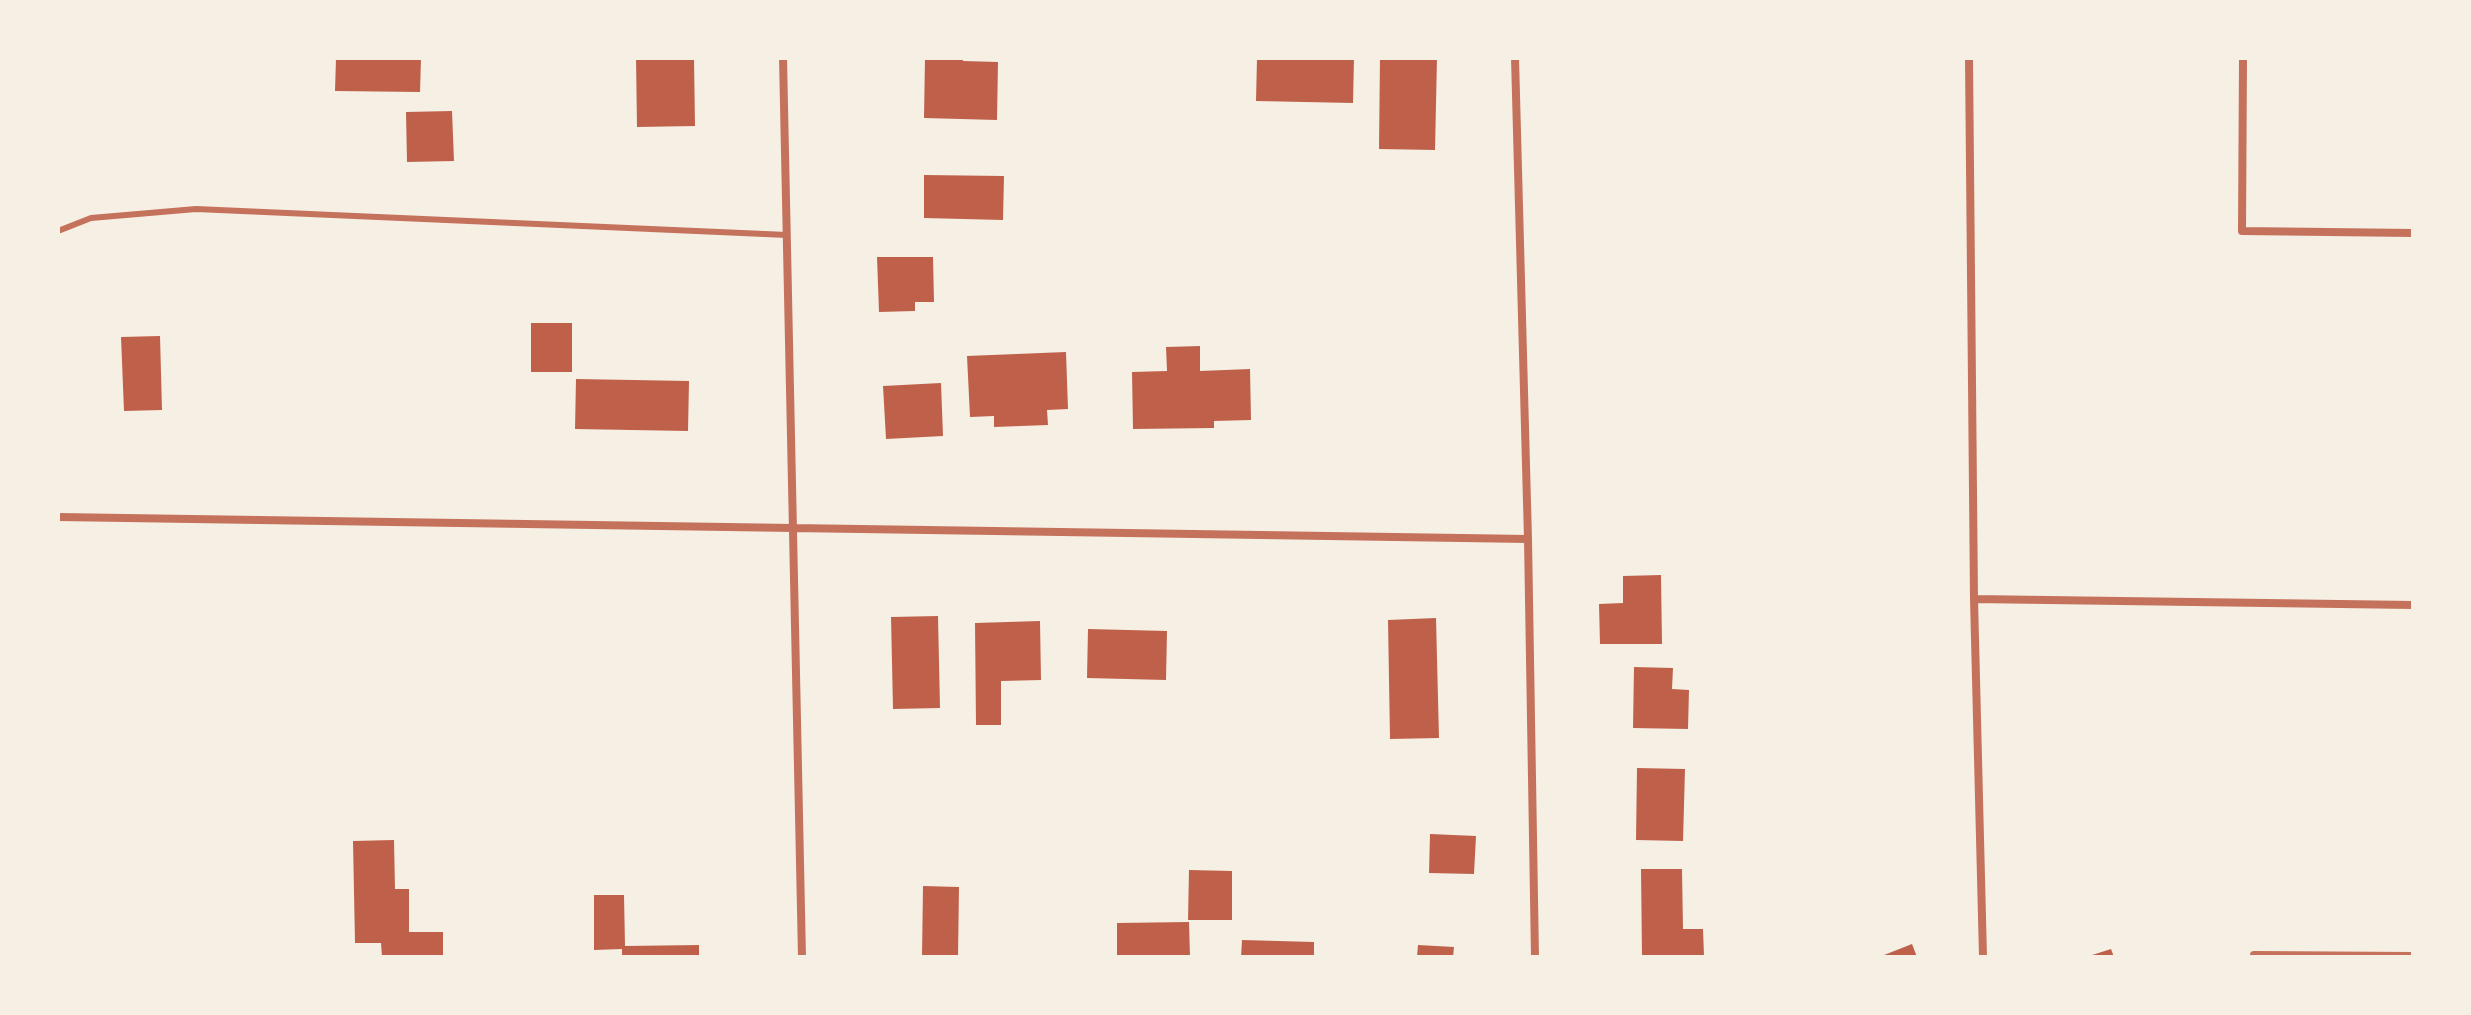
<!DOCTYPE html>
<html>
<head>
<meta charset="utf-8">
<style>
  body { margin:0 }
  #map { position:relative; width:2471px; height:1015px; overflow:hidden; background:#f6efe4; font-family:"Noto Sans",sans-serif }
  canvas { display:block }
  .frame { position:absolute; inset:0; border:60px solid #f6efe4; pointer-events:none }
</style>
</head>
<body>
<div id="map">
<canvas width="2471" height="1015"></canvas>
<div class="frame"></div>
</div>
<script>
const c = document.querySelector('canvas').getContext('2d');
c.lineJoin = 'round';
function fillPath(path, color) { c.fillStyle = color; c.fill(path, 'evenodd'); }
function stroke(path, color, width, dash) { c.strokeStyle = color; c.lineWidth = width; c.lineCap = dash ? 'butt' : 'round'; c.setLineDash(dash || []); c.stroke(path); }
const building = new Path2D(`
  M 336,58 L 421,58 L 420,92 L 335,91 Z
  M 636,58 L 694,58 L 695,126 L 637,127 Z
  M 925,58 L 963,58 L 963,61 L 998,62 L 997,120 L 924,118 Z
  M 1257,58 L 1354,58 L 1353,103 L 1256,101 Z
  M 1380,58 L 1437,58 L 1435,150 L 1379,149 Z
  M 452,111 L 454,161 L 407,162 L 406,112 Z
  M 924,175 L 1004,176 L 1003,220 L 924,218 Z
  M 877,257 L 933,257 L 934,302 L 915,302 L 915,311 L 879,312 Z
  M 531,323 L 572,323 L 572,372 L 531,372 Z
  M 160,336 L 162,410 L 124,411 L 121,337 Z
  M 1200,346 L 1200,371 L 1250,369 L 1251,420 L 1214,421 L 1214,428 L 1133,429 L 1132,372 L 1167,371 L 1166,347 Z
  M 1066,352 L 1068,409 L 1047,410 L 1048,425 L 994,427 L 994,416 L 970,417 L 967,356 Z
  M 576,379 L 689,381 L 688,431 L 575,429 Z
  M 941,383 L 943,436 L 886,439 L 883,386 Z
  M 1661,575 L 1662,644 L 1600,644 L 1599,604 L 1623,603 L 1623,576 Z
  M 938,616 L 940,708 L 893,709 L 891,617 Z
  M 1436,618 L 1439,738 L 1390,739 L 1388,620 Z
  M 1040,621 L 1041,680 L 1001,681 L 1001,725 L 976,725 L 975,623 Z
  M 1088,629 L 1167,631 L 1166,680 L 1087,678 Z
  M 1634,667 L 1673,668 L 1672,689 L 1689,690 L 1688,729 L 1633,728 Z
  M 1637,768 L 1685,769 L 1683,841 L 1636,840 Z
  M 1430,834 L 1476,836 L 1474,874 L 1429,873 Z
  M 394,840 L 395,889 L 409,889 L 409,932 L 443,932 L 443,957 L 382,957 L 381,943 L 355,943 L 353,841 Z
  M 1641,869 L 1682,869 L 1683,929 L 1703,929 L 1704,956 L 1642,956 Z
  M 1189,870 L 1232,871 L 1232,920 L 1188,920 Z
  M 923,886 L 959,887 L 958,957 L 922,957 Z
  M 594,895 L 624,895 L 625,946 L 699,945 L 699,957 L 622,957 L 622,949 L 594,950 Z
  M 1189,922 L 1190,957 L 1117,957 L 1117,923 Z
  M 1242,940 L 1314,942 L 1314,957 L 1241,957 Z
  M 1912,944 L 1917,957 L 1879,957 Z
  M 1418,945 L 1454,947 L 1453,957 L 1417,957 Z
  M 2111,949 L 2114,957 L 2089,957 L 2089,956 Z`);
const service = new Path2D(`
  M 58,231 L 91,218 L 196,209 L 787,235`);
const minor = new Path2D(`
  M 783,58 L 802,957
  M 1515,58 L 1528,539 L 1535,957
  M 1969,58 L 1974,599 L 1983,957
  M 2243,58 L 2242,231 L 2413,233
  M 58,517 L 1528,539
  M 1974,599 L 2413,605
  M 2254,955 L 2413,956`);
fillPath(building, '#bf614a');
stroke(service, '#c5725c', 6);
stroke(minor, '#c5725c', 8);
</script>
</body>
</html>
